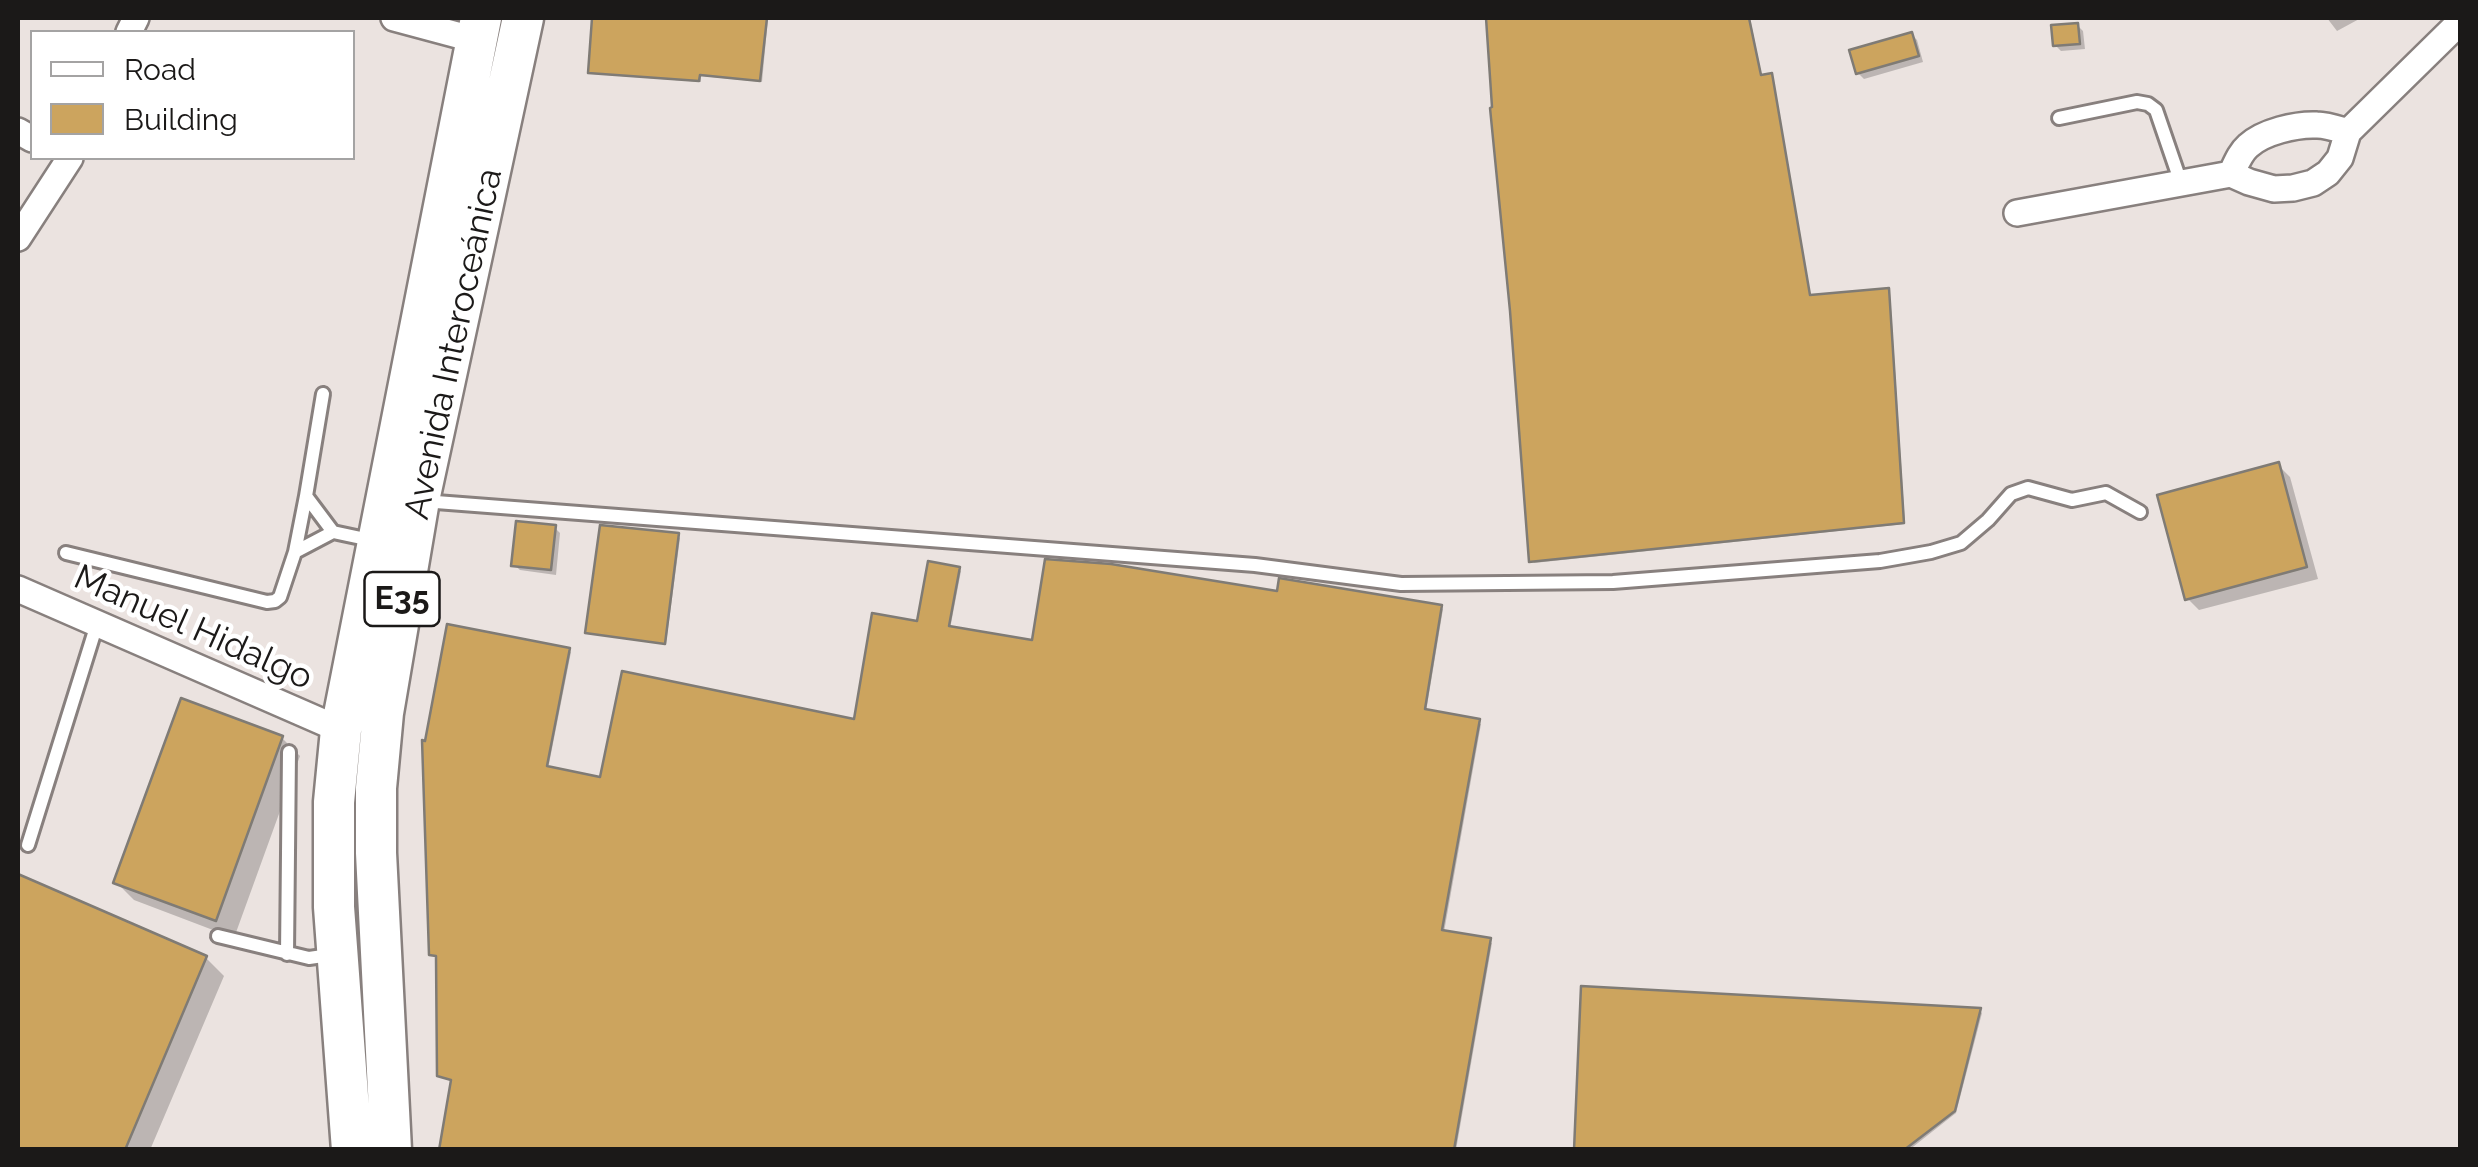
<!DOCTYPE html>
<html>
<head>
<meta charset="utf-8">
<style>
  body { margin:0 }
  #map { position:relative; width:2478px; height:1167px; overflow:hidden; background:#ebe3e0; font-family:Raleway,sans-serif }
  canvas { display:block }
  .frame { position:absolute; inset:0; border:20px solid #1b1918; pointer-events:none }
  .legend { position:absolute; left:30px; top:30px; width:325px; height:130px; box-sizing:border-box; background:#fff; border:2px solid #a4a3a3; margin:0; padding:12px 18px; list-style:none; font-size:30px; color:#1b1918 }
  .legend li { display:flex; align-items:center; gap:20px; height:50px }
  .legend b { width:50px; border:2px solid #a4a3a3 }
</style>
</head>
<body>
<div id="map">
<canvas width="2478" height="1167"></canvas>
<div class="frame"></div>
<ul class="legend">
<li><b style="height:12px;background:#fff"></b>Road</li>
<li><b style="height:28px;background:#cca45e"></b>Building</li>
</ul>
</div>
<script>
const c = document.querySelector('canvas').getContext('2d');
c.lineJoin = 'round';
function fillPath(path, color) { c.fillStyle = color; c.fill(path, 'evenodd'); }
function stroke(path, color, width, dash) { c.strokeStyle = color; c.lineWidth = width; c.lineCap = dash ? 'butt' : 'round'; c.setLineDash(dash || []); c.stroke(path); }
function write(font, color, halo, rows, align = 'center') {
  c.font = font + ' Raleway,sans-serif'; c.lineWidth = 9; c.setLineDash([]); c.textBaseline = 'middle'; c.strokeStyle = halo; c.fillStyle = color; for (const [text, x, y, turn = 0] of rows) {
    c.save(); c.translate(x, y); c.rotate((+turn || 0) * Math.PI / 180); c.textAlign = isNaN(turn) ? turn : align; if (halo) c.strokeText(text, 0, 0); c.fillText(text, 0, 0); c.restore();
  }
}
const shadow = new Path2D(`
  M 594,18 L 768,18 L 762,82 L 701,76 L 701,82 L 593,74 L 591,72 Z
  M 1489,18 L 1750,18 L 1762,77 L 1771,76 L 1773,78 L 1810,298 L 1888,290 L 1890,292 L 1905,524 L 1534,563 L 1532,561 Z
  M 2327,18 L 2361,18 L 2337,31 Z
  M 2078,26 L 2083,31 L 2085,49 L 2061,51 L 2055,45 Z
  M 1912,35 L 1917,40 L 1923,62 L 1864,79 L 1858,73 Z
  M 2278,465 L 2290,477 L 2318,579 L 2199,610 L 2187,598 Z
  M 555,528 L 560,533 L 556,575 L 520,570 L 514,565 Z
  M 678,536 L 680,538 L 666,644 L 590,634 L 588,632 Z
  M 958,569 L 961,571 L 950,629 L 1034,643 L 1279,594 L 1440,607 L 1443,609 L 1426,712 L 1481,724 L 1444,932 L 1492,943 L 1456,1150 L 441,1150 L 453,1081 L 442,1077 L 438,957 L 432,953 L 568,650 L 571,652 L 548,769 L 602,780 L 856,722 L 919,624 Z
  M 282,738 L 300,756 L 234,938 L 134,900 L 116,882 Z
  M 18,877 L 206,958 L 224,976 L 150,1150 L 18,1150 Z
  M 1980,1011 L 1982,1013 L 1956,1113 L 1909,1150 L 1578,1150 Z`);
const building = new Path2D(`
  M 592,18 L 767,18 L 760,81 L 700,75 L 699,81 L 588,73 Z
  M 1486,18 L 1749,18 L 1761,75 L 1772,73 L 1810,295 L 1889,288 L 1904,523 L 1529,562 L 1510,311 L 1490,108 L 1492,107 Z
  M 2078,23 L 2080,44 L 2053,46 L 2051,25 Z
  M 1912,32 L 1919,56 L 1856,74 L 1849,50 Z
  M 2279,462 L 2307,567 L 2185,600 L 2157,495 Z
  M 516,521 L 556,525 L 551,570 L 511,566 Z
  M 600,525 L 679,533 L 665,644 L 585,633 Z
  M 1045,559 L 1111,564 L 1277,591 L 1279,578 L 1442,605 L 1425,709 L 1480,719 L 1442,930 L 1491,938 L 1454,1150 L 439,1150 L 451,1080 L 437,1076 L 436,956 L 429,955 L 422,740 L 425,741 L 447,624 L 570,648 L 547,766 L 600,777 L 622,671 L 854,719 L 872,613 L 917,621 L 928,561 L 960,567 L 949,626 L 1032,640 Z
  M 181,698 L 283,736 L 216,921 L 113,883 Z
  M 18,874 L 207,956 L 125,1150 L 18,1150 Z
  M 1581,986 L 1981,1008 L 1955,1111 L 1904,1150 L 1574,1150 Z`);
const service = new Path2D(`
  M 2059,118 L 2137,102 L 2148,104 L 2156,110 L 2181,183
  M 323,394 L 306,496 L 333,532
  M 423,501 L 1255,565 L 1401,584 L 1613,582 L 1880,561 L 1931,552 L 1961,543 L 1988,520 L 2011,494 L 2028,488 L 2072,500 L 2106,493 L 2140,512
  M 295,552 L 306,496
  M 66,553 L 267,602 L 275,601 L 280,597 L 295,552 L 333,532 L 375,541
  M 28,845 L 97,624
  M 218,936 L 309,958 L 330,955
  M 287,954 L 289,752`);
const minor = new Path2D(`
  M 394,18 L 476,40
  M 129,32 L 136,18
  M 18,131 L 32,139
  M 2231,174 C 2236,164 2240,153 2248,146 C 2263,132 2296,124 2317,125 C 2327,125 2338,129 2348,132
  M 2017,213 L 2231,174 L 2249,182 L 2274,189 L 2293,188 L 2313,183 L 2328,173 L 2340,158 L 2348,132 L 2460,22
  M 18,238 L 70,158
  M 18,589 L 341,730`);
const trunk = new Path2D(`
  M 352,1150 L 334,907 L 334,802 L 341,730 L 481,18
  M 391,1150 L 376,853 L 376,788 L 383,713 L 419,500 L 523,18`);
const shields = [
  [402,599,75]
];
const shieldNames = [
  ["E35",402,599]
];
const streetNames = [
  ["Avenida Interoceánica",454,344,-78],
  ["Manuel Hidalgo",193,628,24]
];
fillPath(shadow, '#0003');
fillPath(building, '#cca45e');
stroke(building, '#7f7b75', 2.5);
stroke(service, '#88807e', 18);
stroke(minor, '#88807e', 30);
stroke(trunk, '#88807e', 45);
stroke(service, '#fff', 12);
stroke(minor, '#fff', 25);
stroke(trunk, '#fff', 40);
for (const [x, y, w] of shields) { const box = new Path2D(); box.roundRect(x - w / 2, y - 27, w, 54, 8); c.fillStyle = '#fff'; c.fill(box); stroke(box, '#1b1918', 2.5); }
write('bold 32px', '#1b1918', null, shieldNames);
write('35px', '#1b1918', '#fff', streetNames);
</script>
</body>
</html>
